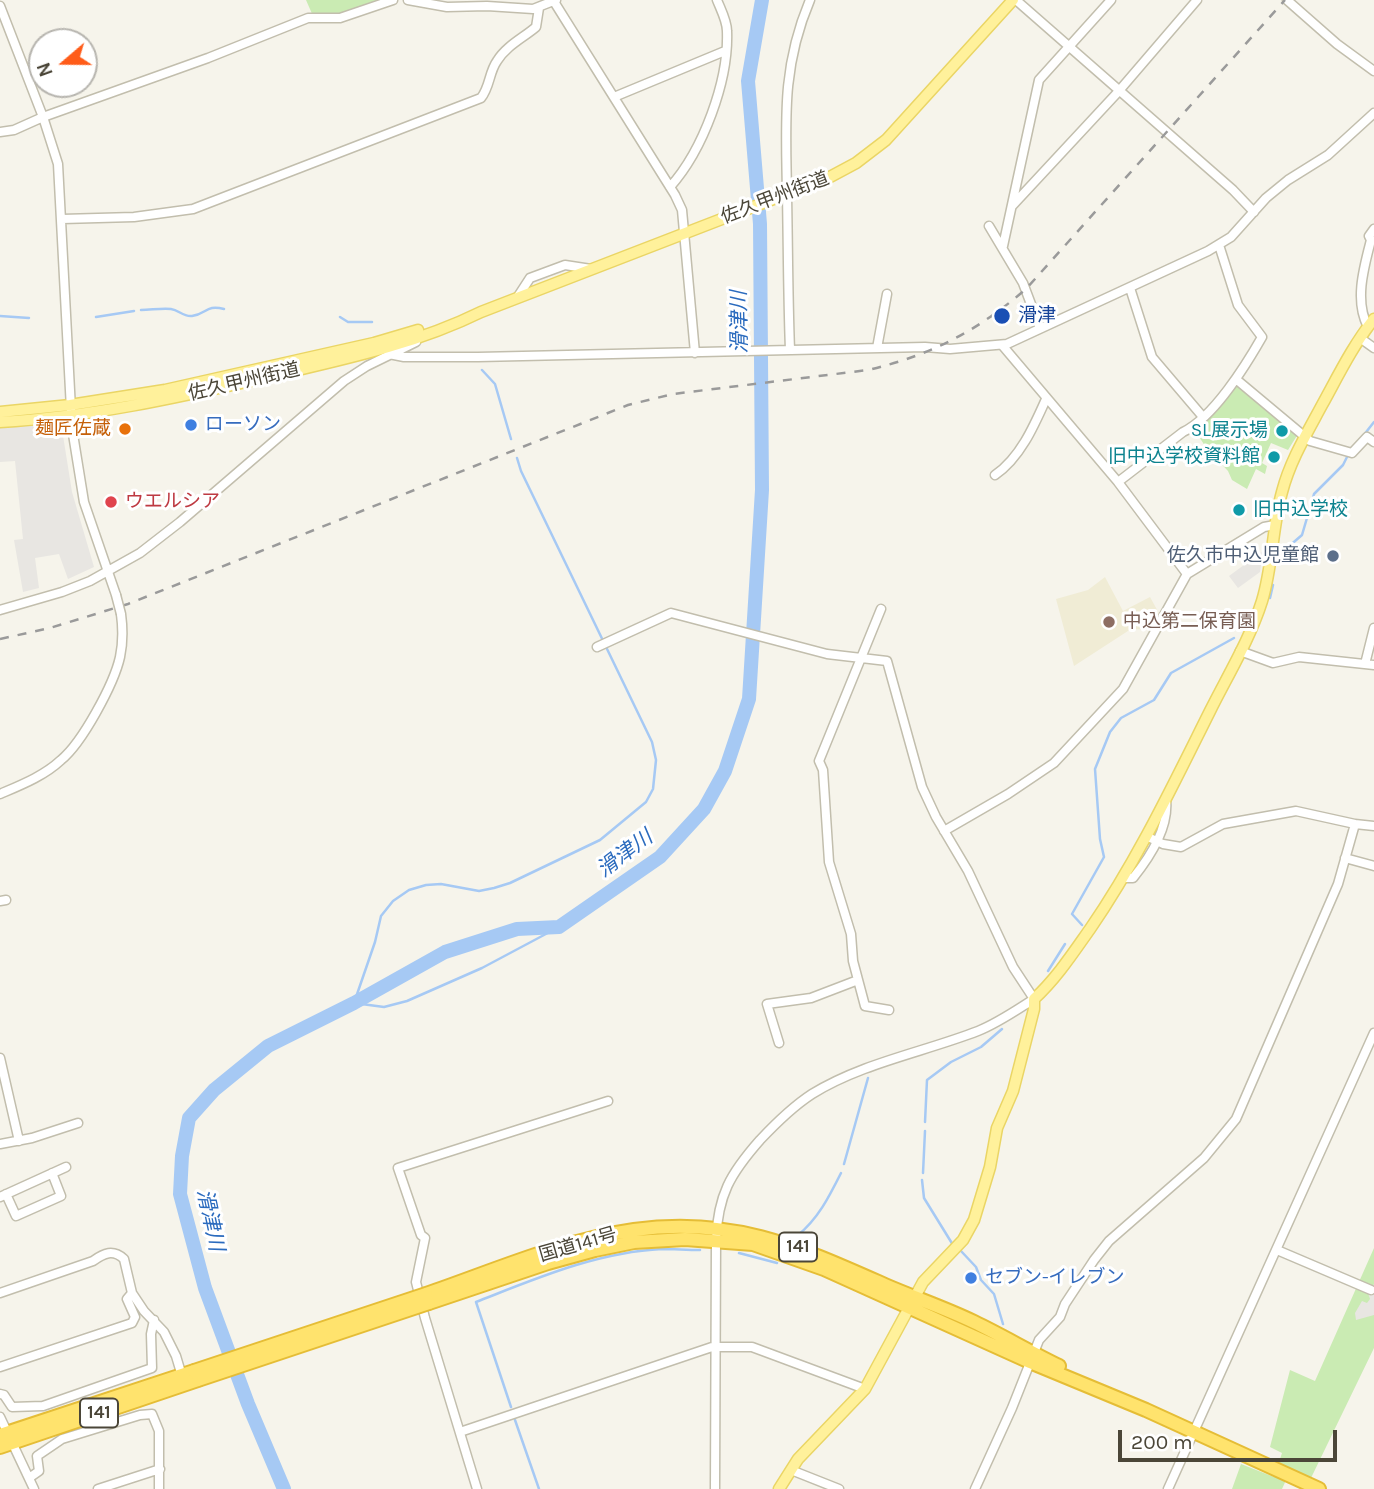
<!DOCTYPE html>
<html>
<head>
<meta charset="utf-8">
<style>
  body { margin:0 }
  #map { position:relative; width:1374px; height:1489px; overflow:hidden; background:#f6f4eb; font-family:Karla,sans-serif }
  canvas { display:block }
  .north { position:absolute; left:28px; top:28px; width:70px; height:70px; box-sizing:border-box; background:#fff; border:2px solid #b7b5af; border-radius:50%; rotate:250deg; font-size:19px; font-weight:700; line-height:28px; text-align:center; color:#4b4638 }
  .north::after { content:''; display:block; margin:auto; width:24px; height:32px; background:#ff5c19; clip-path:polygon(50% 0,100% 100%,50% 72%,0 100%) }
  .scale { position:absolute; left:1118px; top:1430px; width:219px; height:32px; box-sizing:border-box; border:4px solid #4b4638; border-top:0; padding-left:9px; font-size:21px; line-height:24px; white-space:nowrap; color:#4b4638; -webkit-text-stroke:5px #fff; paint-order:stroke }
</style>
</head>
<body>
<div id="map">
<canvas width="1374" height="1489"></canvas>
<div class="north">N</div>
<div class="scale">200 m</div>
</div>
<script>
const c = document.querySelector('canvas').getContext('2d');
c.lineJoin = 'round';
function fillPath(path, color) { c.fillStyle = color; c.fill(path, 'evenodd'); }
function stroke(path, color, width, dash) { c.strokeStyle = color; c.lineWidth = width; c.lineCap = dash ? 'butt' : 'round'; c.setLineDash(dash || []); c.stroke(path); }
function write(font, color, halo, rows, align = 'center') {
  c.font = font + ' Karla,"Noto Sans JP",sans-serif'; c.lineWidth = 6; c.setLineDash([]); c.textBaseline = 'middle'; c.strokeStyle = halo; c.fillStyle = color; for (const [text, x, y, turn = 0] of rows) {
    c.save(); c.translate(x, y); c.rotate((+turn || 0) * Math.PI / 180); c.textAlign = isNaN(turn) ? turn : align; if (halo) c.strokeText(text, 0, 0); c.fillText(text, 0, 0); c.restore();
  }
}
const education = new Path2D(`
  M 1105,577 L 1123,611 L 1150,597 L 1160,615 L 1151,630 L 1131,629 L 1074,666 L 1056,599 L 1088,590 Z`);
const green = new Path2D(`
  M 306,0 L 385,0 L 341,15 L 313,16 Z
  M 1237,385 L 1298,434 L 1288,450 L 1271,443 L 1262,463 L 1267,466 L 1265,474 L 1256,469 L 1247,489 L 1232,480 L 1228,471 L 1207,449 L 1194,429 L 1233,386 Z
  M 1374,1248 L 1374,1348 L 1311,1478 L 1291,1469 L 1282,1489 L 1232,1489 L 1241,1464 L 1274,1477 L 1282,1453 L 1270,1447 L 1290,1370 L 1315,1381 Z`);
const parking = new Path2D(`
  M 61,423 L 72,492 L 94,567 L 68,579 L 59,554 L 35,558 L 39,588 L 23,592 L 14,540 L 23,539 L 15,461 L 0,462 L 0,427 Z
  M 1263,551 L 1260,572 L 1238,588 L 1229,576 Z
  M 1374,1284 L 1374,1315 L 1356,1320 L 1355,1313 L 1362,1301 L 1367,1303 L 1370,1299 L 1368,1293 Z`);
const stream = new Path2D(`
  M 141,310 C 151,310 161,308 171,309 C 179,310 183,317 192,316 C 207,314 206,304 224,309
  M 0,316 L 29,318
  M 96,317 L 134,311
  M 340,317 L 348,322 L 372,322
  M 482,370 L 495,384 L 511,439
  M 1363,436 L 1374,422
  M 517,458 L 521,471 L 652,742 L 656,760 L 653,789 L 646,802 L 600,840 L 510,883 L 494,888 L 479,891 L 441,884 L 426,885 L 409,890 L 393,901 L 381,916 L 375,942 L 354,1003 L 384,1007 L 407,1001 L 482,968 L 559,927
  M 1280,554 L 1302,535 L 1314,494 L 1343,465 L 1348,455
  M 1270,598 L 1273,585
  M 1082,925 L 1072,914 L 1104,857 L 1100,839 L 1095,769 L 1110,732 L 1121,718 L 1154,700 L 1171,673 L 1234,638
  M 1048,971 L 1065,944
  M 925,1122 L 927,1080 L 951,1062 L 981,1047 L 1002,1029
  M 844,1164 L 868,1078
  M 923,1173 L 925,1131
  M 922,1180 L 924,1198 L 953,1245
  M 797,1236 C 818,1219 829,1197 841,1173
  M 961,1251 L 976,1267 L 981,1280 L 994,1294 L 1003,1324
  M 739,1253 L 777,1263
  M 511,1407 L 476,1302 C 535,1279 597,1252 662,1249 C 674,1249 687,1250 700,1250
  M 515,1420 L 539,1489`);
const river = new Path2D(`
  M 284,1489 L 248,1404 L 205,1288 L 180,1194 L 182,1156 L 189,1118 L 214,1090 L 268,1046 L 354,1003 L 445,952 L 517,929 L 559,927 L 660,857 L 704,809 L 725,771 L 749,699 L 762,490 L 760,224 L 748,81 L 762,0`);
const minor = new Path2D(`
  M 408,0 L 447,7 L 487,6 L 533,9 L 556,0
  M 553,0 L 675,195 L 682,210 L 695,353
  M 1016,0 L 1233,190 L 1254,212
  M 1287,0 L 1337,44 L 1374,71
  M 0,6 L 43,117 L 58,164 L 72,428 L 84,502 L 116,595
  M 614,97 L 725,51
  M 0,132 L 14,130 L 43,117 L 208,58 L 308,18 L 340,18 L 393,0
  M 670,187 C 703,150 729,81 727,31 C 727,21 721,10 717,0
  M 1012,206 L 1118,92 L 1197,0
  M 62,219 L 134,217 L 193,209 L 481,98 C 490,87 489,72 497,61 C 506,46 523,38 536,27 L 539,8
  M 989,226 L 1023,283 L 1040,328
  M 1003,246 L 1039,80 L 1111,0
  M 1130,288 L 1152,357 L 1203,417
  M 517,298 L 530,278 L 565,265 L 591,269
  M 1368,327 C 1354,301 1364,267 1371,240 L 1369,236 L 1374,229
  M 1360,338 L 1374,348
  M 1002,345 L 1118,482 L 1187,574
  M 877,348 L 887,294
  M 790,350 C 788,298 788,246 787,195 C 786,123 781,68 810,0
  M 389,354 L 404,357 L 478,357 L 925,347 L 950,349 L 1007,344 L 1208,251 L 1231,237 L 1266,198 L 1288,180 L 1328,155 L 1374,113
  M 1237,380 L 1310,441 L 1352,453 L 1367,437 L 1374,442
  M 995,475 C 1020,458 1034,426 1046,399
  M 1118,482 L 1183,432 C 1213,418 1246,365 1262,337 L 1238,305 L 1219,245
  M 881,609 L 819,761 L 823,770 L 829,862 L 851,934 L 853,961 L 865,1006 L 889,1010
  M 0,610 L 62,592 L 90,581 L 140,553 L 180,522 L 344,381 L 367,366 L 416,342
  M 597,647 L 671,613 L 827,654 L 887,661 L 922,787 L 936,817 L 968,871 L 1013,967 L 1034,999 C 1015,1011 998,1023 978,1031 C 924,1052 862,1063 812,1094 C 792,1107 776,1123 760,1140 C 730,1174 718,1195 716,1240 L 715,1489
  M 1240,651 L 1273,663 L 1299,657 L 1374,665
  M 1365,664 L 1374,628
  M 0,794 C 21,785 44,776 61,760 C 82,743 114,684 120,657 C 123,643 123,629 121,614
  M 944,831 L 1008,794 L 1054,763 L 1123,689 L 1187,574 L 1264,527 L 1275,525
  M 1146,836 L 1163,844 L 1181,847 L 1223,824 L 1296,811 L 1355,824
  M 1345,858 L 1374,866
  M 1124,878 L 1133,878 C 1150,857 1169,828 1166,800
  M 0,901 L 6,900
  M 779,1043 L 767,1004 L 811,998 L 858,980
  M 0,1058 L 19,1141
  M 0,1144 L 32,1138 L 78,1123
  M 6,1194 L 16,1216 L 61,1196 L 52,1173
  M 0,1197 L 66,1167
  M 1277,1250 L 1371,1290
  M 0,1293 L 93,1261 C 104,1253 113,1249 124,1259 L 132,1293 L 144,1311 L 164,1332 L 176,1356 L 182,1376
  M 0,1367 L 132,1323 L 135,1317 L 127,1299 L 132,1293
  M 0,1394 L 4,1395 L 12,1407 L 43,1406 L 152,1368 L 151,1334 L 154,1320
  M 0,1417 L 34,1489
  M 460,1432 L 712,1347 L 752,1347 L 865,1389
  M 791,1470 L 839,1489
  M 29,1478 L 39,1471 L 37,1456 L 62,1439 L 140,1415 L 152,1414 L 159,1431 L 159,1489
  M 98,1489 L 160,1469
  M 477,1489 L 425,1318 L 416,1282 L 425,1238 L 421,1235 L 398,1168 L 608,1101
  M 975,1489 L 1012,1408 L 1039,1340 L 1060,1317 L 1065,1304 L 1094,1260 L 1109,1241 L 1204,1158 L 1236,1119 L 1338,884 L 1355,824 L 1374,826
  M 1168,1489 L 1374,1033`);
const major = new Path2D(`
  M 0,412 L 70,405 L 165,390 L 374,343 L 418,330
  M 0,422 C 91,417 179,397 268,377 C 340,360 414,345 481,312 L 828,178 L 856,163 L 886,140 L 1013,0
  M 779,1489 L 798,1459 L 865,1389 L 923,1282 L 963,1240 L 974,1220 L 990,1167 L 997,1128 L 1013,1091 L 1034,1009 L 1034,999 C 1056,979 1073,953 1090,929 C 1137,861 1173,785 1210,711 C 1228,675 1250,639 1262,601 C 1273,565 1272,528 1282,492 C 1290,461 1307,433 1322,405 C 1338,376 1353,345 1374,319`);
const highway = new Path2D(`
  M 426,1294 C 493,1271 563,1240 634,1230 C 732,1216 799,1247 885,1285 C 915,1298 945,1308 974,1322 C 1003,1336 1030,1352 1059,1366
  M 429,1303 L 548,1263 L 595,1250 L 634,1242 L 685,1239 L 753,1244 L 824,1269 L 1030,1362 L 1146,1410 L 1319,1489
  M 0,1435 L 194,1371
  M 0,1447 L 198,1380`);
const rail = new Path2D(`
  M 0,639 L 50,628 L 128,604 L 628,405 L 673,394 L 868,370 C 931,355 976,332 1026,289 L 1285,0`);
const minorBridge = new Path2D(`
  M 116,595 L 121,614`);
const highwayBridge = new Path2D(`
  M 194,1371 L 426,1294
  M 198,1380 L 429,1303`);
const markers = [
  [1002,316,9,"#1a4fb4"],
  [191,425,7,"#3f7fe0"],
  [125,429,7,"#e8710a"],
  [1282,431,7,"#0f9aa8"],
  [1274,457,7,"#0f9aa8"],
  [111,502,7,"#e0444e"],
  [1239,510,7,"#0f9aa8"],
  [1333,556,7,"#5c6f8a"],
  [1109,622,7,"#8d6e63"],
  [971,1278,7,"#3f7fe0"]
];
const shields = [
  [798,1247,38],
  [99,1413,38]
];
const shieldNames = [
  ["141",798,1247],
  ["141",99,1413]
];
const streetNames = [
  ["佐久甲州街道",775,198,-21],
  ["佐久甲州街道",244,382,-13],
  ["国道141号",578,1245,-16]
];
const transitNames = [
  ["滑津",1018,316]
];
const shopNames = [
  ["ローソン",205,425],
  ["セブン-イレブン",985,1278]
];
const foodNames = [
  ["麺匠佐蔵",111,429]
];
const cultureNames = [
  ["SL展示場",1268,431],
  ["旧中込学校資料館",1260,457],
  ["旧中込学校",1253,510,"left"]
];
const healthNames = [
  ["ウエルシア",125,502]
];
const serviceNames = [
  ["佐久市中込児童館",1319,556]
];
const educationNames = [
  ["中込第二保育園",1123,622]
];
const waterNames = [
  ["滑津川",740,322,-91],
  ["滑津川",625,854,-37],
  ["滑津川",210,1220,78]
];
fillPath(education, '#f0ecd5');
fillPath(green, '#caebb3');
fillPath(parking, '#e8e6e2');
stroke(stream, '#a6c9f4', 2.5);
stroke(river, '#a6c9f4', 14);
stroke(minor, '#c2bead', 11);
stroke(major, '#ead565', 13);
stroke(highway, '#e5bd36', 16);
stroke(minor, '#fff', 8);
stroke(major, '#fff19b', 10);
stroke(highway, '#ffe36d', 12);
stroke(rail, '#9a9a9a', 2.5, [9, 9]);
stroke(minorBridge, '#c2bead', 11, []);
stroke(highwayBridge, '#e5bd36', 16, []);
stroke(minorBridge, '#fff', 8);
stroke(highwayBridge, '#ffe36d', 12);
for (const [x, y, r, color] of markers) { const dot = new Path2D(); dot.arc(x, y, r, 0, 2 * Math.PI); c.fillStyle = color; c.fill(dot); stroke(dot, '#fff', 2.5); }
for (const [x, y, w] of shields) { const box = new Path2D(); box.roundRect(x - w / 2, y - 14.5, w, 29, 5); c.fillStyle = '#fff'; c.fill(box); stroke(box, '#4b4638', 2); }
write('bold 18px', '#4b4638', null, shieldNames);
write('19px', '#4b4638', '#fff', streetNames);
write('19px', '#164399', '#fff', transitNames, 'left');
write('19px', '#366cbe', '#fff', shopNames, 'left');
write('19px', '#c56008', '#fff', foodNames, 'right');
write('19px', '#0d838f', '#fff', cultureNames, 'right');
write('19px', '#be3a42', '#fff', healthNames, 'left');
write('19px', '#4e5e75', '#fff', serviceNames, 'right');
write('19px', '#785e54', '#fff', educationNames, 'left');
write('italic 21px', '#2b6bbe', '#fff', waterNames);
</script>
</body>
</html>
